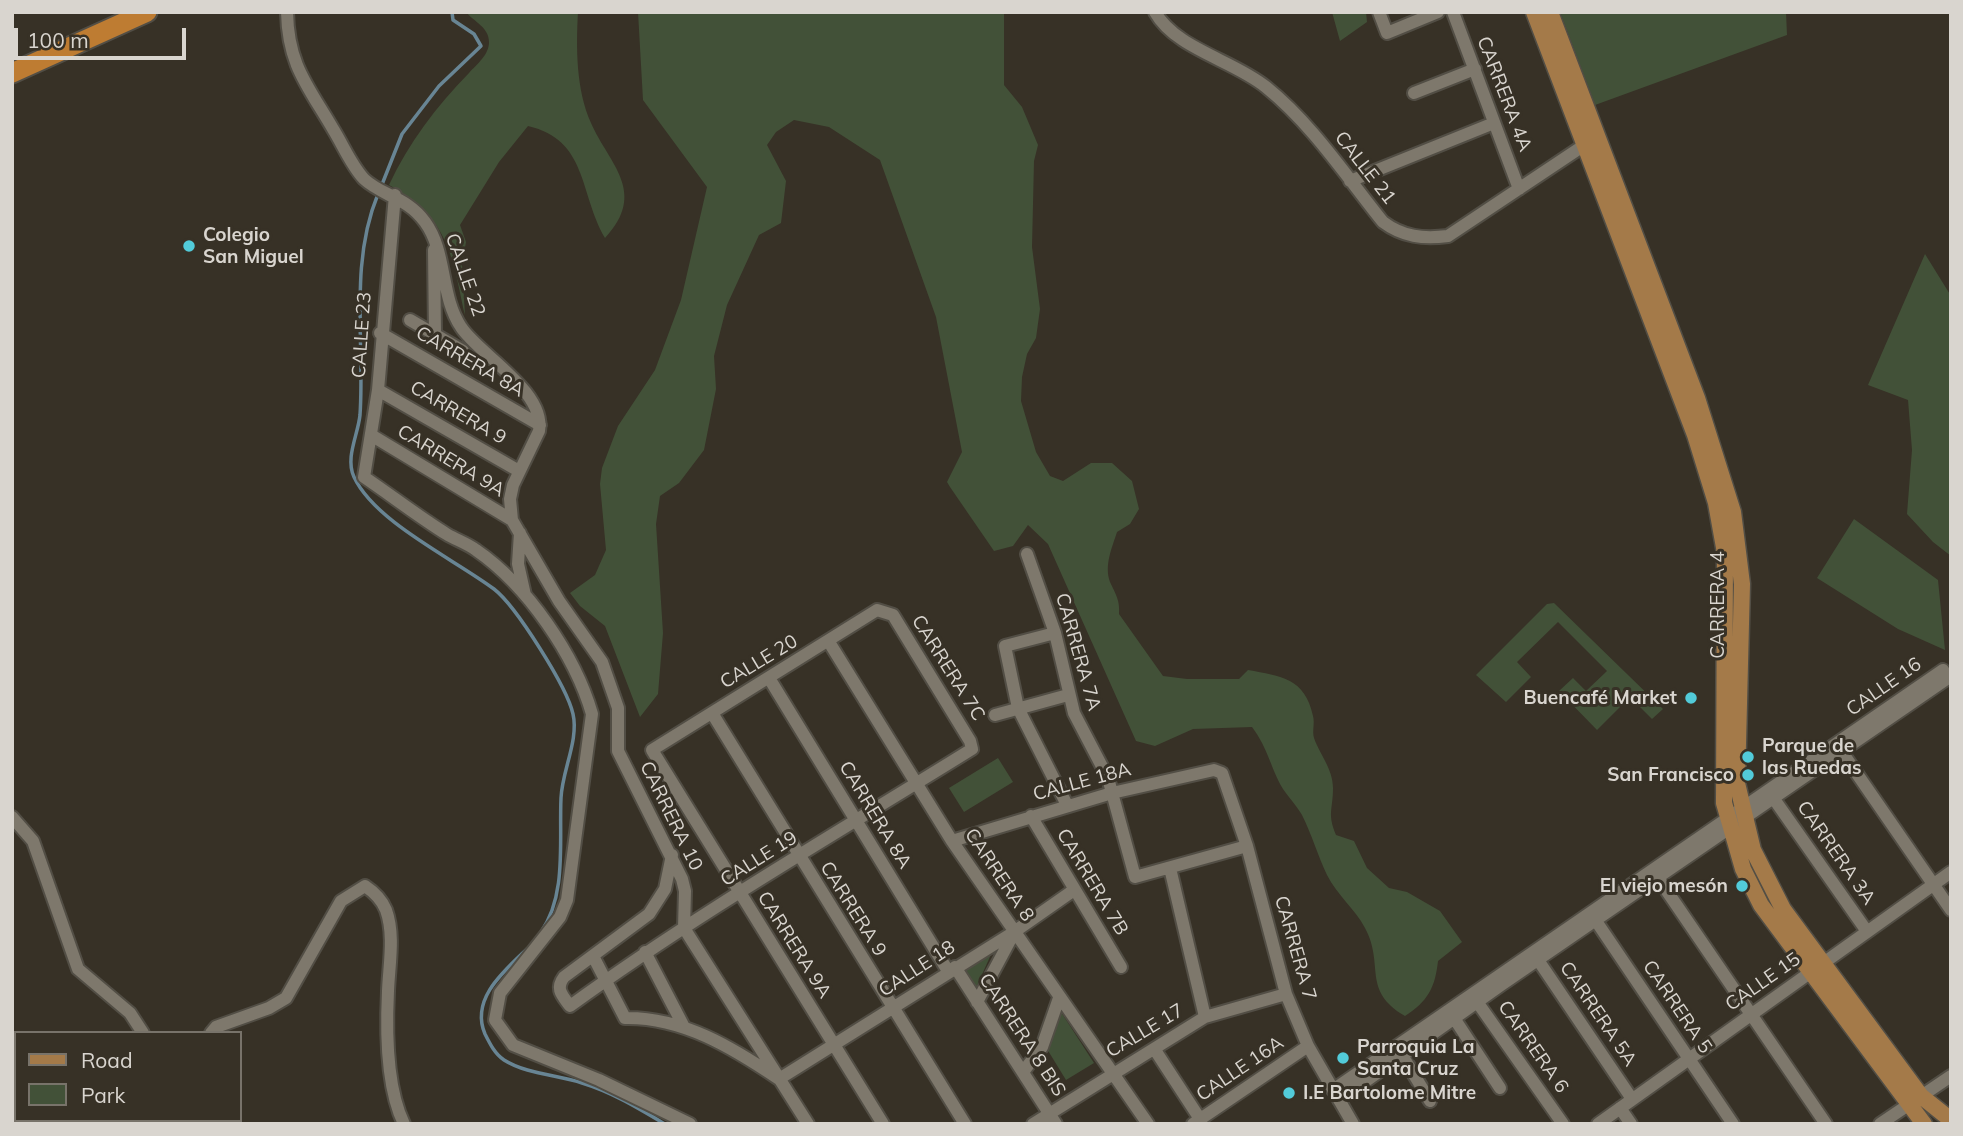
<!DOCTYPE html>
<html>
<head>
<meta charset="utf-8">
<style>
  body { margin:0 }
  #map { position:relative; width:1963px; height:1136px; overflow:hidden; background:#373126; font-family:Mulish,sans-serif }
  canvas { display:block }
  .frame { position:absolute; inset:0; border:14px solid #d9d5cf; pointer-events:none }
  .legend { position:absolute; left:14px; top:1031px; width:228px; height:91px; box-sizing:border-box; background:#373126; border:2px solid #78736a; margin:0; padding:9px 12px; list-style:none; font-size:21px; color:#d9d5cf }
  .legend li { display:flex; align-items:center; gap:14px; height:35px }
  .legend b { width:35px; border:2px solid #78736a }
  .scale { position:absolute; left:14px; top:28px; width:172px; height:32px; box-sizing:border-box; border:4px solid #d9d5cf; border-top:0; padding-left:9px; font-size:21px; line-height:24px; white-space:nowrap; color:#d9d5cf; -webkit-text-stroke:5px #373126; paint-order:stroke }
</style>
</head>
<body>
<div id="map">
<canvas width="1963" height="1136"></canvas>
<div class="frame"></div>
<ul class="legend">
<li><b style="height:9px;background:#a47a49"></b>Road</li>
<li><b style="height:19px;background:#425138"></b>Park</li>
</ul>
<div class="scale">100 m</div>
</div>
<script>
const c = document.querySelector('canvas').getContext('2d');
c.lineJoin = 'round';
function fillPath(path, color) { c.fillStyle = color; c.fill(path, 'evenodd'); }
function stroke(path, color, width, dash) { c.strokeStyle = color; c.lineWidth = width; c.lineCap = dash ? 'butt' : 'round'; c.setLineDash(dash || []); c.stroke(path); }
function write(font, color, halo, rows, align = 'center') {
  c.font = font + ' Mulish,sans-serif'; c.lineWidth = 6; c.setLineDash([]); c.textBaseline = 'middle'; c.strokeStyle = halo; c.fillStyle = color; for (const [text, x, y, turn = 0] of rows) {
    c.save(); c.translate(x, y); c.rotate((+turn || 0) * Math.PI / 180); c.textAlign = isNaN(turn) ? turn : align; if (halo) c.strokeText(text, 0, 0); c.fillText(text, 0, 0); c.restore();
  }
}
const green = new Path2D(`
  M 466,12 L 578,12 C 576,48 576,89 591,123 C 609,164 648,192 605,238 C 579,193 588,140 528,126 L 499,162 L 460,225 L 466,242 L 462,265 L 465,315 C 452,254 448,217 389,185 C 409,142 436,107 469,73 C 477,64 489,55 489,42 C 489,27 474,22 466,12 Z
  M 638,12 L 1004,12 L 1004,85 L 1022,107 L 1038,145 L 1034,161 L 1032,247 L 1040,309 L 1036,338 L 1027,354 L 1022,377 L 1021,401 L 1036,452 L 1050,476 L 1063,481 L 1091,463 L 1112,463 L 1132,481 L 1139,509 L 1130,524 L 1117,532 C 1112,548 1104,565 1110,582 C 1116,595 1120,600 1119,614 L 1163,676 L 1187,679 L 1239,679 L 1248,670 C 1281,676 1305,678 1313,716 C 1315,723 1312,731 1314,738 C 1320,755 1333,769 1333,788 C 1333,810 1327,813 1336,835 L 1354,841 L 1367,868 L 1389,888 L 1407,892 L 1440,911 L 1462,942 L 1438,961 C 1435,988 1428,1001 1405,1016 C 1361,990 1385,965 1365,928 C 1355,909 1337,895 1327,875 C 1318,856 1312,835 1302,815 C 1297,806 1289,798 1283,789 C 1270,767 1269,750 1252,727 L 1193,729 L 1155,746 L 1136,741 L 1048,544 L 1028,525 L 1013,546 L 994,551 L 950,487 L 947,482 L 962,452 L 936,317 L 880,160 L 829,127 L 794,120 L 776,132 L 767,145 L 786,181 L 781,223 L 759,235 L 727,305 L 714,356 L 716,389 L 704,450 L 679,483 L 660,496 L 656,524 L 663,633 L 658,694 L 640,717 L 605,626 L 580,606 L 570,593 L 595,575 L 606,550 L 600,484 L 602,468 L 618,426 L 655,370 L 681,300 L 707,187 L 643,100 Z
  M 1332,12 L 1366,12 L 1367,22 L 1340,41 Z
  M 1560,12 L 1786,12 L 1787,35 L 1595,105 Z
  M 1925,254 L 1951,296 L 1951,556 L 1933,542 L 1907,514 L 1912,450 L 1908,400 L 1868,385 Z
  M 1854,519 L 1938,580 L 1945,650 L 1898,629 L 1817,578 Z
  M 1554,603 L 1663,709 L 1652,719 L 1630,697 L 1597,730 L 1559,691 L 1573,678 L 1586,691 L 1607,671 L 1558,622 L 1517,662 L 1531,677 L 1506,702 L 1476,675 L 1547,604 Z
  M 998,758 L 1013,782 L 964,812 L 949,788 Z
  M 993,950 L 976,988 L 965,971 L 966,966 Z
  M 1061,1012 L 1094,1063 L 1066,1080 L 1047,1049 Z`);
const stream = new Path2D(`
  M 381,187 L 402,134 L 439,86 L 481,46 L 474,34 L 453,20 L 452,12
  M 378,194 C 349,264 365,342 360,415 C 358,435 345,458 354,477 C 375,522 454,559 494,589 C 516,606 567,687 573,714 C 579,740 562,771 561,798 C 559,841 567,895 541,932
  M 527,949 C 504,971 470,999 485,1034 C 490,1044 495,1054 504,1060 C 526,1074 558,1075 582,1083 C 612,1092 638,1108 665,1124`);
const minor = new Path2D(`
  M 287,12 C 288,65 308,86 333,129 C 343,145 351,165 364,179 C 382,196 407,197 425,222 C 447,252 440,296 461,327 C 478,354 546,391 539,431 L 513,485 L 510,499 L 512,520 L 559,601 L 602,662 L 618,708 L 618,751 L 682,879 L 685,891 L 684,928 L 808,1124
  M 1155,12 C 1176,49 1233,60 1266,87 C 1312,124 1346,176 1383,222 C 1403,237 1423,239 1448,236 L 1592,140
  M 1379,12 L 1387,33 L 1438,12
  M 1453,12 L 1519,189
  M 1414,93 L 1475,69
  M 1350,181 L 1494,123
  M 395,195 L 378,390 L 364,477 C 392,496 419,517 448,535 C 457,540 468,544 476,550 C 527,585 575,655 592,714 L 567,900 L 560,917 L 500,993 L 495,1020 L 513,1045 L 599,1080 L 690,1124
  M 434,250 L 435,334
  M 410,320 L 463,351
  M 380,333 L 540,425
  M 378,390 L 519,471
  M 371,435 L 512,520
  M 520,533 L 518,564 L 525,595
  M 1027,554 L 1055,633 L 1074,713 L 1108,778 L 1135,877 L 1247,846
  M 1055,633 L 1005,646 L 1018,708 L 1067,805
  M 829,642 L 952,841 L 1148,1124
  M 769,678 L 948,971
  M 712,713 L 965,1124
  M 995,715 L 1068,695
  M 1842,752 L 1951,910
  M 1774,799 L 1866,930
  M 1031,816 L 1121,967
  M 12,817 L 33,841 L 78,969 L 130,1013 L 143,1033
  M 952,841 L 1112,793 L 1214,770 L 1222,773 L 1247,846 L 1286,994 L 1308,1046 L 1353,1124
  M 672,855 L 665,889 L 649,914 L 564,977 C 555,989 562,995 570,1006 C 698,913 837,833 972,749 L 970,741 L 893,615 L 877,610 L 652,750 L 883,1124
  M 1170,868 L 1205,1017
  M 1658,878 L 1826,1124
  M 1592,915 L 1733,1124
  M 645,952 L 684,1027
  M 1534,954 L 1632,1099
  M 593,956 L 625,1018 C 683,1017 733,1048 779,1079 L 1014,932 L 1074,890
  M 955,967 L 1056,1124
  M 1473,996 L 1563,1124
  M 977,1002 L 1014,933
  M 1450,1012 L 1500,1088
  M 211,1033 L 216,1027 L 269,1008 L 286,998 L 341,901 L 365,886 C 374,892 382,900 386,910 C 395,935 389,965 388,991 C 386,1031 386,1087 404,1124
  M 1155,1050 L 1200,1119
  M 1402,1055 L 1430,1101
  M 1023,1072 L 1042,1047 L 1059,998
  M 1333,1090 L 1943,670 L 1948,678 L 1501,985 L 1339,1100
  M 1620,1108 L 1631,1124
  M 1033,1124 L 1205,1017 L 1286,994
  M 1193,1124 L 1308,1046
  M 1598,1124 L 1951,872
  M 1880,1124 L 1951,1076`);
const major = new Path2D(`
  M 1534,12 L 1695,435 L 1716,503 L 1725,553 L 1724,803 L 1743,869 L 1761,905 L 1924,1124
  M 1550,12 L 1697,398 L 1733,512 L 1742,584 L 1737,783 L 1753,850 L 1783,909 L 1921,1096 L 1951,1120`);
const highway = new Path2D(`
  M 12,73 L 147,12`);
const markers = [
  [189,246,7,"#52cbd9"],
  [1691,698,7,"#52cbd9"],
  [1748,757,7,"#52cbd9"],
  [1748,775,7,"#52cbd9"],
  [1742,886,7,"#52cbd9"],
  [1343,1058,7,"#52cbd9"],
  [1289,1093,7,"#52cbd9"]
];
const streetNames = [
  ["CARRERA 4A",1504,94,69],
  ["CALLE 21",1365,168,52],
  ["CALLE 22",465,275,71],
  ["CALLE 23",362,335,-86],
  ["CARRERA 8A",470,362,30],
  ["CARRERA 9",458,413,30],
  ["CARRERA 9A",451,461,31],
  ["CARRERA 4",1718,605,-90],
  ["CARRERA 7A",1078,652,74],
  ["CALLE 20",759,662,-31],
  ["CARRERA 7C",948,668,58],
  ["CALLE 16",1884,687,-35],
  ["CALLE 18A",1082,782,-15],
  ["CARRERA 8A",875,815,59],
  ["CARRERA 10",671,816,64],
  ["CARRERA 3A",1836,853,55],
  ["CALLE 19",759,859,-32],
  ["CARRERA 8",999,875,56],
  ["CARRERA 7B",1092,882,59],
  ["CARRERA 9",853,909,58],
  ["CARRERA 9A",794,945,58],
  ["CARRERA 7",1295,948,74],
  ["CALLE 18",917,969,-33],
  ["CALLE 15",1763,982,-35],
  ["CARRERA 5",1677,1007,56],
  ["CARRERA 5A",1598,1014,56],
  ["CALLE 17",1145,1031,-31],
  ["CARRERA 8 BIS",1022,1035,57],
  ["CARRERA 6",1533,1047,55],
  ["CALLE 16A",1240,1069,-34]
];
const poiNames = [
  ["Colegio",203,235],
  ["San Miguel",203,257],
  ["Buencafé Market",1677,698,"right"],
  ["Parque de",1762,746],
  ["las Ruedas",1762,768],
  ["San Francisco",1734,775,"right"],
  ["El viejo mesón",1728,886,"right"],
  ["Parroquia La",1357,1047],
  ["Santa Cruz",1357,1069],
  ["I.E Bartolome Mitre",1303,1093]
];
fillPath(green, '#425138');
stroke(stream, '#688594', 3.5);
stroke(minor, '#524e45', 16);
stroke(major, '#524e45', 19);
stroke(highway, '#524e45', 23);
stroke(minor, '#7e786c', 12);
stroke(major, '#a47a49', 16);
stroke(highway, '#be7c32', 19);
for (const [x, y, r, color] of markers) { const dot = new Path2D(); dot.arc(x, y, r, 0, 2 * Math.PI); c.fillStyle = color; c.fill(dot); stroke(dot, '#373126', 2.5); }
write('19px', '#d9d5cf', '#373126', streetNames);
write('bold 19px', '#d9d5cf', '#373126', poiNames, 'left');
</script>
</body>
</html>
